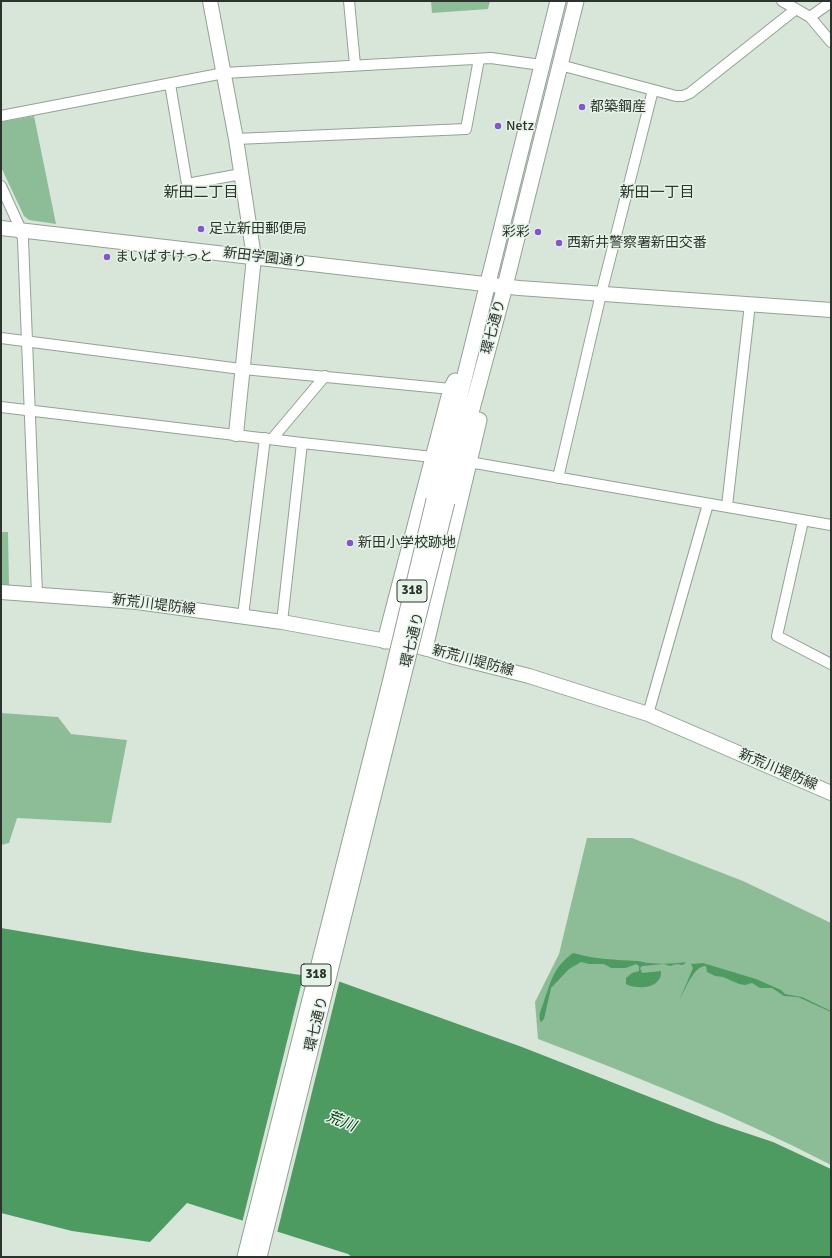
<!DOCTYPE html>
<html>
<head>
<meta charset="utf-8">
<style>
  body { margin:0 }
  #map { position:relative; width:832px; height:1258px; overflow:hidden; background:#d8e6da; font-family:Signika,sans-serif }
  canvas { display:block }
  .frame { position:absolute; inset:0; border:2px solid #2c322d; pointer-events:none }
</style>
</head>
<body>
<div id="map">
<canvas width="832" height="1258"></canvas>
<div class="frame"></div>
</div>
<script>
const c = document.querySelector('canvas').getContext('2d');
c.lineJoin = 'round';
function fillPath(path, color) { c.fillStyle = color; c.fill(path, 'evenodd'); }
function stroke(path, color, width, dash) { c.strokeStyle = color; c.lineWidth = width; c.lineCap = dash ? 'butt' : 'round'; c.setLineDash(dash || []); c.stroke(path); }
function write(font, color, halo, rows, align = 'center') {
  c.font = font + ' Signika,"Noto Sans JP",sans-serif'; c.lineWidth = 3; c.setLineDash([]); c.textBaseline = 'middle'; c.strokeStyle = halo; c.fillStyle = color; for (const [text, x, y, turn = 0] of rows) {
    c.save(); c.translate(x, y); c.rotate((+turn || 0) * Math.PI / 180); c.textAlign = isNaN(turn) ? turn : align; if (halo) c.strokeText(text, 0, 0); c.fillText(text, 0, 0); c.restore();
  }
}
const green = new Path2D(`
  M 431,1 L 490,1 L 488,9 L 432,13 Z
  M 34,116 L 56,224 L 29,220 L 24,216 L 1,167 L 1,122 Z
  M 1,532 L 8,532 L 9,586 L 1,586 Z
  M 1,713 L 58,717 L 71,734 L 127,740 L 111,823 L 17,818 L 9,843 L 1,845 Z
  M 587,838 L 632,838 L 743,881 L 831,923 L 831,1165 C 737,1116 637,1077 538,1039 L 535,1002 L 559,954 Z`);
const water = new Path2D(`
  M 1,928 L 143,952 L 335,980 L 522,1047 L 716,1123 L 773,1142 L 831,1169 L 831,1257 L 352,1257 L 348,1254 L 187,1203 L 150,1242 L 72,1231 L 1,1213 Z
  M 573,953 C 594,959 616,960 637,961 C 641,961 645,963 649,963 C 661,964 674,964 686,962 L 683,965 L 677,964 L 670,966 L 664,964 L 642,966 L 640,968 L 642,973 L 661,971 C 662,989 637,990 626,984 L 626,978 L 632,973 L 639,971 L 639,966 L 636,964 L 626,968 L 611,968 L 604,964 L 589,964 L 581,962 L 569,969 L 551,988 L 544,1019 L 541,1022 C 537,1016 542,1008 544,1001 C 552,979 553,968 573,953 Z
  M 703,963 L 756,979 L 781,990 L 785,994 L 802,997 L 831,1011 L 831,1012 L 798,997 L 784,996 L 772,988 L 760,988 L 752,983 L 745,985 L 739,984 L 723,977 L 715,976 L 707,972 L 706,966 C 693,966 685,991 679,1001 L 693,968 L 691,964 Z`);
const pier = new Path2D(`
  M 304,973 L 340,979 L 277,1233 L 242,1223 Z`);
const street = new Path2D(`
  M 349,1 L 355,65
  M 782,1 L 810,17 L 831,2
  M 810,17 L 831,42
  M 560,65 L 676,96 L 683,96 L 690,93 L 796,9
  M 170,84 L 187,184 L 241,174
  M 1,116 L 224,73 L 491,58 L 541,65
  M 236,139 L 466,129 L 479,59
  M 1,186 L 21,230 L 23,240 L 37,594
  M 1,338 L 233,368 L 451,389
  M 1,407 L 302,443 L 433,457
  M 272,439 L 325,376
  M 469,462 L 831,525
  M 558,478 L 601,294 L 653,90
  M 727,506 L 750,304
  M 803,521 L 777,636 L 831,664
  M 243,616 L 265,438
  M 282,622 L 302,443
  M 648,714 L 708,504`);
const secondary = new Path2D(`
  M 210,1 L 236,139 L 254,257 L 236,434
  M 1,228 L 519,288 L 831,310
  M 1,592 L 137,602 L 282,622 L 425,648 L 450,656 L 529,676 L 648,714 L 831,793`);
const primary = new Path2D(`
  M 434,500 L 558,1
  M 447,502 L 505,286 L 576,1
  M 385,641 L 451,389 L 455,381
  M 425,648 L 479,420
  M 245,1257 L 390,683
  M 259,1257 L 401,685`);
const primaryBridge = new Path2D(`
  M 390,683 L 434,500
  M 401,685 L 447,502`);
const markers = [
  [582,107,4,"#8654cc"],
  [498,126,4,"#8654cc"],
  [201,229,4,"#8654cc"],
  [538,232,4,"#8654cc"],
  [559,243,4,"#8654cc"],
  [107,257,4,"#8654cc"],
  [350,543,4,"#8654cc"]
];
const shields = [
  [412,591,30],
  [316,975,30]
];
const shieldNames = [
  ["318",412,591],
  ["318",316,975]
];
const poiNames = [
  ["都築鋼産",590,107],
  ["Netz",506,126],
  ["足立新田郵便局",209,229],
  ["彩彩",530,232,"right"],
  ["西新井警察署新田交番",567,243],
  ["まいばすけっと",115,257],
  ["新田小学校跡地",358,543]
];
const streetNames = [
  ["新田学園通り",265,258,7],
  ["環七通り",494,327,-75],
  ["新荒川堤防線",154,605,7],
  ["環七通り",413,640,-76],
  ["新荒川堤防線",473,661,15],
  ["新荒川堤防線",778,770,23],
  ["環七通り",317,1024,-76]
];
const neighbourhoodNames = [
  ["新田二丁目",201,193],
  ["新田一丁目",657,193]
];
const waterNames = [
  ["荒川",341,1122,22]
];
fillPath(green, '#8dbd96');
fillPath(water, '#4e9b61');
fillPath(pier, '#d8e6da');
stroke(street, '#94a196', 12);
stroke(secondary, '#94a196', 16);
stroke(primary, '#94a196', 17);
stroke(street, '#fff', 10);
stroke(secondary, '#fff', 14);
stroke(primary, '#fff', 15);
stroke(primaryBridge, '#94a196', 17, []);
stroke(primaryBridge, '#fff', 15);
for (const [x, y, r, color] of markers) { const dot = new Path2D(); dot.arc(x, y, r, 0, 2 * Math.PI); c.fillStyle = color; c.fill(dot); stroke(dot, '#e5f3e7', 1.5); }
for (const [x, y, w] of shields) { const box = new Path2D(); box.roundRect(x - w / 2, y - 11, w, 22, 3); c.fillStyle = '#e5f3e7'; c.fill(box); stroke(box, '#2c322d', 1); }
write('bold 13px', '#2c322d', null, shieldNames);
write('14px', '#2c322d', '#e5f3e7', poiNames, 'left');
write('14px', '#2c322d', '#e5f3e7', streetNames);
write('15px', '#2c322d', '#e5f3e7', neighbourhoodNames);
write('italic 15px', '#03401a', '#e5f3e7', waterNames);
</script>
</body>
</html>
